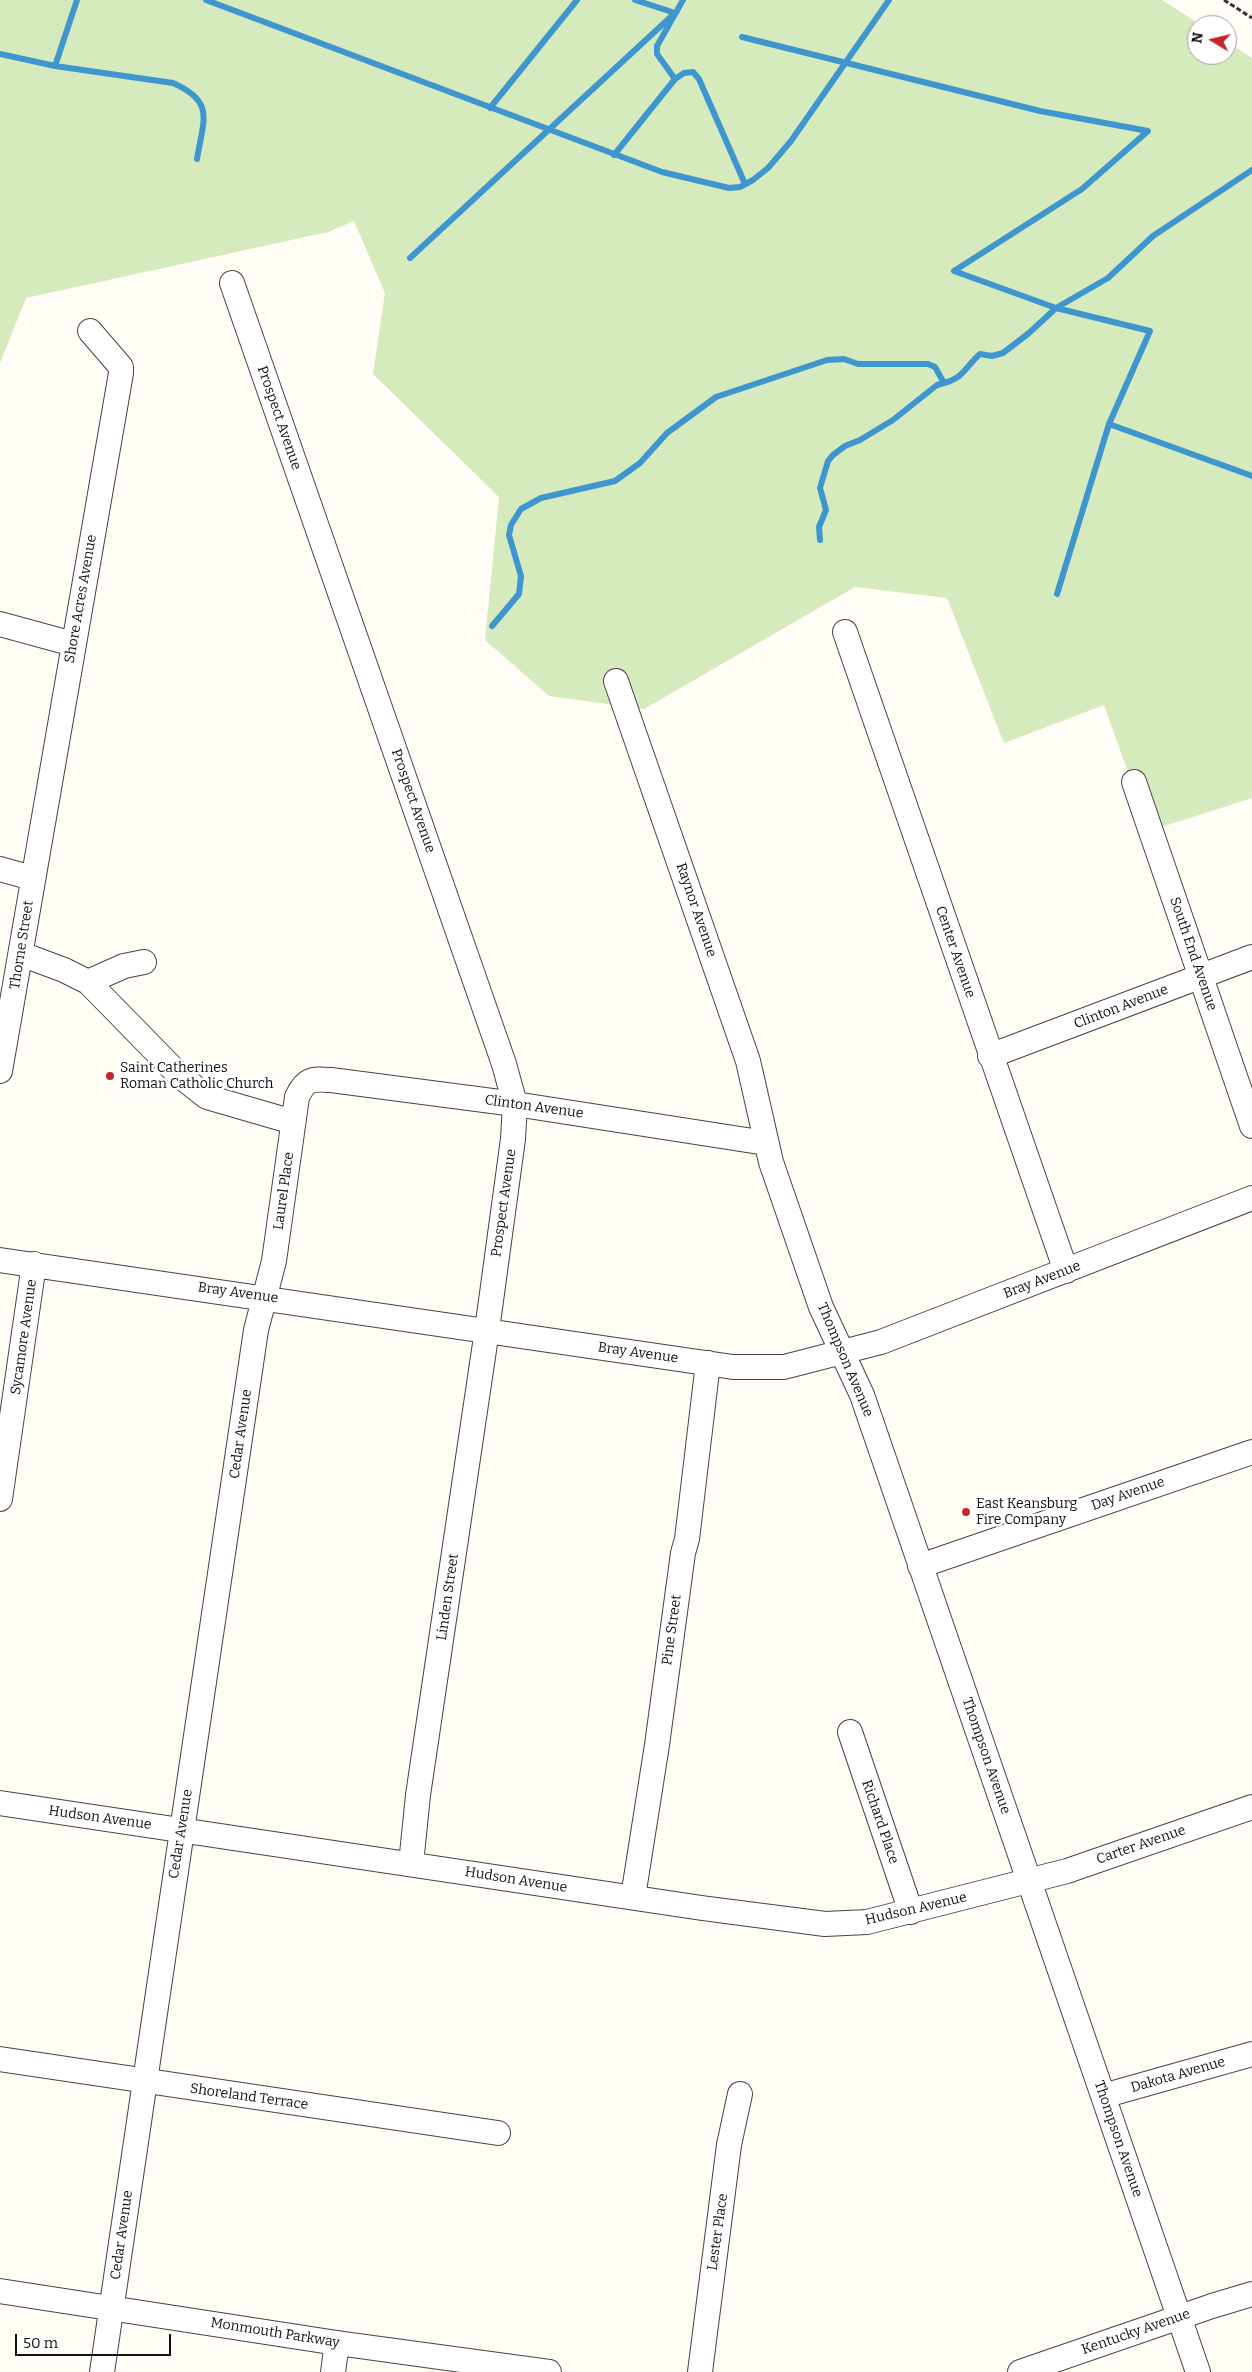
<!DOCTYPE html>
<html>
<head>
<meta charset="utf-8">
<style>
  body { margin:0 }
  #map { position:relative; width:1252px; height:2372px; overflow:hidden; background:#fffdf5; font-family:Bitter,serif }
  canvas { display:block }
  .north { position:absolute; left:1187px; top:15px; width:50px; height:50px; box-sizing:border-box; background:#fff; border:1px solid #a0a0a0; border-radius:50%; rotate:279deg; font-size:14px; font-weight:700; line-height:20px; text-align:center; color:#111 }
  .north::after { content:''; display:block; margin:auto; width:18px; height:22px; background:#c4262e; clip-path:polygon(50% 0,100% 100%,50% 72%,0 100%) }
  .scale { position:absolute; left:15px; top:2334px; width:156px; height:22px; box-sizing:border-box; border:2px solid #111; border-top:0; padding-left:6px; font-size:15px; line-height:18px; white-space:nowrap; color:#111; -webkit-text-stroke:4px #fff; paint-order:stroke }
</style>
</head>
<body>
<div id="map">
<canvas width="1252" height="2372"></canvas>
<div class="north">N</div>
<div class="scale">50 m</div>
</div>
<script>
const c = document.querySelector('canvas').getContext('2d');
c.lineJoin = 'round';
function fillPath(path, color) { c.fillStyle = color; c.fill(path, 'evenodd'); }
function stroke(path, color, width, dash) { c.strokeStyle = color; c.lineWidth = width; c.lineCap = dash ? 'butt' : 'round'; c.setLineDash(dash || []); c.stroke(path); }
function write(font, color, halo, rows, align = 'center') {
  c.font = font + ' Bitter,serif'; c.lineWidth = 5; c.setLineDash([]); c.textBaseline = 'middle'; c.strokeStyle = halo; c.fillStyle = color; for (const [text, x, y, turn = 0] of rows) {
    c.save(); c.translate(x, y); c.rotate((+turn || 0) * Math.PI / 180); c.textAlign = isNaN(turn) ? turn : align; if (halo) c.strokeText(text, 0, 0); c.fillText(text, 0, 0); c.restore();
  }
}
const green = new Path2D(`
  M 0,0 L 1162,0 L 1201,25 L 1197,25 L 1197,55 L 1227,55 L 1227,42 L 1252,58 L 1252,798 L 1149,831 L 1104,705 L 1004,743 L 947,598 L 855,587 L 644,709 L 549,696 L 485,640 L 499,497 L 373,374 L 385,293 L 354,221 L 328,232 L 26,298 L 0,363 Z`);
const stream = new Path2D(`
  M 206,0 L 662,172 L 729,188 L 740,187 L 753,180 L 768,168 L 791,141 L 889,0
  M 742,37 L 1040,111 L 1148,131 L 1082,189 L 954,271 L 1056,308 L 1150,331 L 1109,424 L 1057,594
  M 0,54 L 55,66 L 173,83 C 216,102 203,120 197,159
  M 55,66 L 77,0
  M 675,79 L 657,54 L 657,46 L 683,0
  M 490,108 L 577,0
  M 614,155 L 675,79 L 684,73 L 693,72 L 699,79 L 745,184
  M 410,258 L 675,13 L 635,0
  M 1109,424 L 1252,476
  M 820,540 L 819,527 L 826,510 L 820,488 L 828,461 L 833,455 L 845,446 L 860,440 L 893,420 L 937,385 L 944,383
  M 492,626 L 519,594 L 521,576 L 509,535 L 511,525 L 521,509 L 541,498 L 615,481 L 640,463 L 667,433 L 716,397 L 827,360 L 844,359 L 858,364 L 928,364 L 935,367 L 944,383 C 965,377 965,367 980,354 L 992,356 L 1003,353 L 1029,333 L 1056,308 L 1108,278 L 1153,236 L 1252,170`);
const path = new Path2D(`
  M 1224,0 L 1252,18`);
const minor = new Path2D(`
  M 232,283 L 504,1064 L 515,1104 L 513,1139 L 487,1330 L 418,1795 L 411,1864
  M 0,624 L 73,644
  M 845,632 L 1066,1271
  M 616,681 L 748,1061 L 771,1162 L 821,1307 L 862,1395 L 1198,2372
  M 1134,782 L 1252,1126
  M 0,869 L 32,878
  M 21,954 L 64,970 L 88,982 L 179,1075 L 207,1097 L 293,1122
  M 88,982 L 124,966 L 144,962
  M 990,1056 L 1252,957
  M 0,1071 L 121,373 L 121,367 L 90,331
  M 0,1260 L 733,1367 L 784,1367 L 881,1342 L 1252,1198
  M 0,1499 L 34,1264
  M 920,1566 L 1252,1452
  M 850,1732 L 911,1912
  M 0,1803 L 702,1908 L 825,1924 L 867,1922 L 1067,1871 L 1252,1807
  M 633,1897 L 657,1745 L 683,1553 L 687,1539 L 708,1363
  M 0,2059 L 498,2133
  M 1103,2096 L 1252,2054
  M 0,2291 L 337,2343 L 549,2372
  M 102,2372 L 256,1330 L 274,1261 L 297,1097 C 306,1078 312,1079 331,1080 L 515,1104 L 766,1143
  M 333,2372 L 337,2343
  M 700,2372 L 729,2145 L 740,2094
  M 1020,2372 L 1212,2306 L 1252,2294`);
const markers = [
  [110,1076,5,"#c4262e"],
  [966,1512,5,"#c4262e"]
];
const streetNames = [
  ["Prospect Avenue",279,418,71],
  ["Shore Acres Avenue",81,599,-80],
  ["Prospect Avenue",413,801,71],
  ["Raynor Avenue",696,910,71],
  ["Thorne Street",22,945,-81],
  ["Center Avenue",955,952,71],
  ["South End Avenue",1193,954,71],
  ["Clinton Avenue",1121,1007,-21],
  ["Clinton Avenue",534,1107,8],
  ["Laurel Place",284,1191,-82],
  ["Prospect Avenue",504,1203,-82],
  ["Bray Avenue",1042,1280,-21],
  ["Bray Avenue",238,1293,8],
  ["Sycamore Avenue",24,1337,-82],
  ["Bray Avenue",638,1353,8],
  ["Thompson Avenue",845,1360,67],
  ["Cedar Avenue",241,1434,-82],
  ["Day Avenue",1128,1494,-19],
  ["Linden Street",448,1597,-82],
  ["Pine Street",672,1630,-82],
  ["Thompson Avenue",986,1756,71],
  ["Hudson Avenue",100,1818,8],
  ["Richard Place",880,1822,71],
  ["Cedar Avenue",181,1834,-81],
  ["Carter Avenue",1141,1845,-19],
  ["Hudson Avenue",516,1880,9],
  ["Hudson Avenue",916,1909,-13],
  ["Dakota Avenue",1178,2075,-16],
  ["Shoreland Terrace",249,2097,8],
  ["Thompson Avenue",1118,2139,71],
  ["Lester Place",718,2232,-82],
  ["Cedar Avenue",122,2235,-82],
  ["Kentucky Avenue",1136,2332,-19],
  ["Monmouth Parkway",275,2333,9]
];
const poiNames = [
  ["Saint Catherines",120,1068],
  ["Roman Catholic Church",120,1084],
  ["East Keansburg",976,1504],
  ["Fire Company",976,1520]
];
fillPath(green, '#d5ebbd');
stroke(stream, '#3f96cf', 6);
stroke(minor, '#444', 26);
stroke(path, '#333', 3, [5, 2.5]);
stroke(minor, '#fff', 24);
for (const [x, y, r, color] of markers) { const dot = new Path2D(); dot.arc(x, y, r, 0, 2 * Math.PI); c.fillStyle = color; c.fill(dot); stroke(dot, '#fff', 2); }
write('14px', '#111', '#fff', streetNames);
write('14px', '#111', '#fff', poiNames, 'left');
</script>
</body>
</html>
